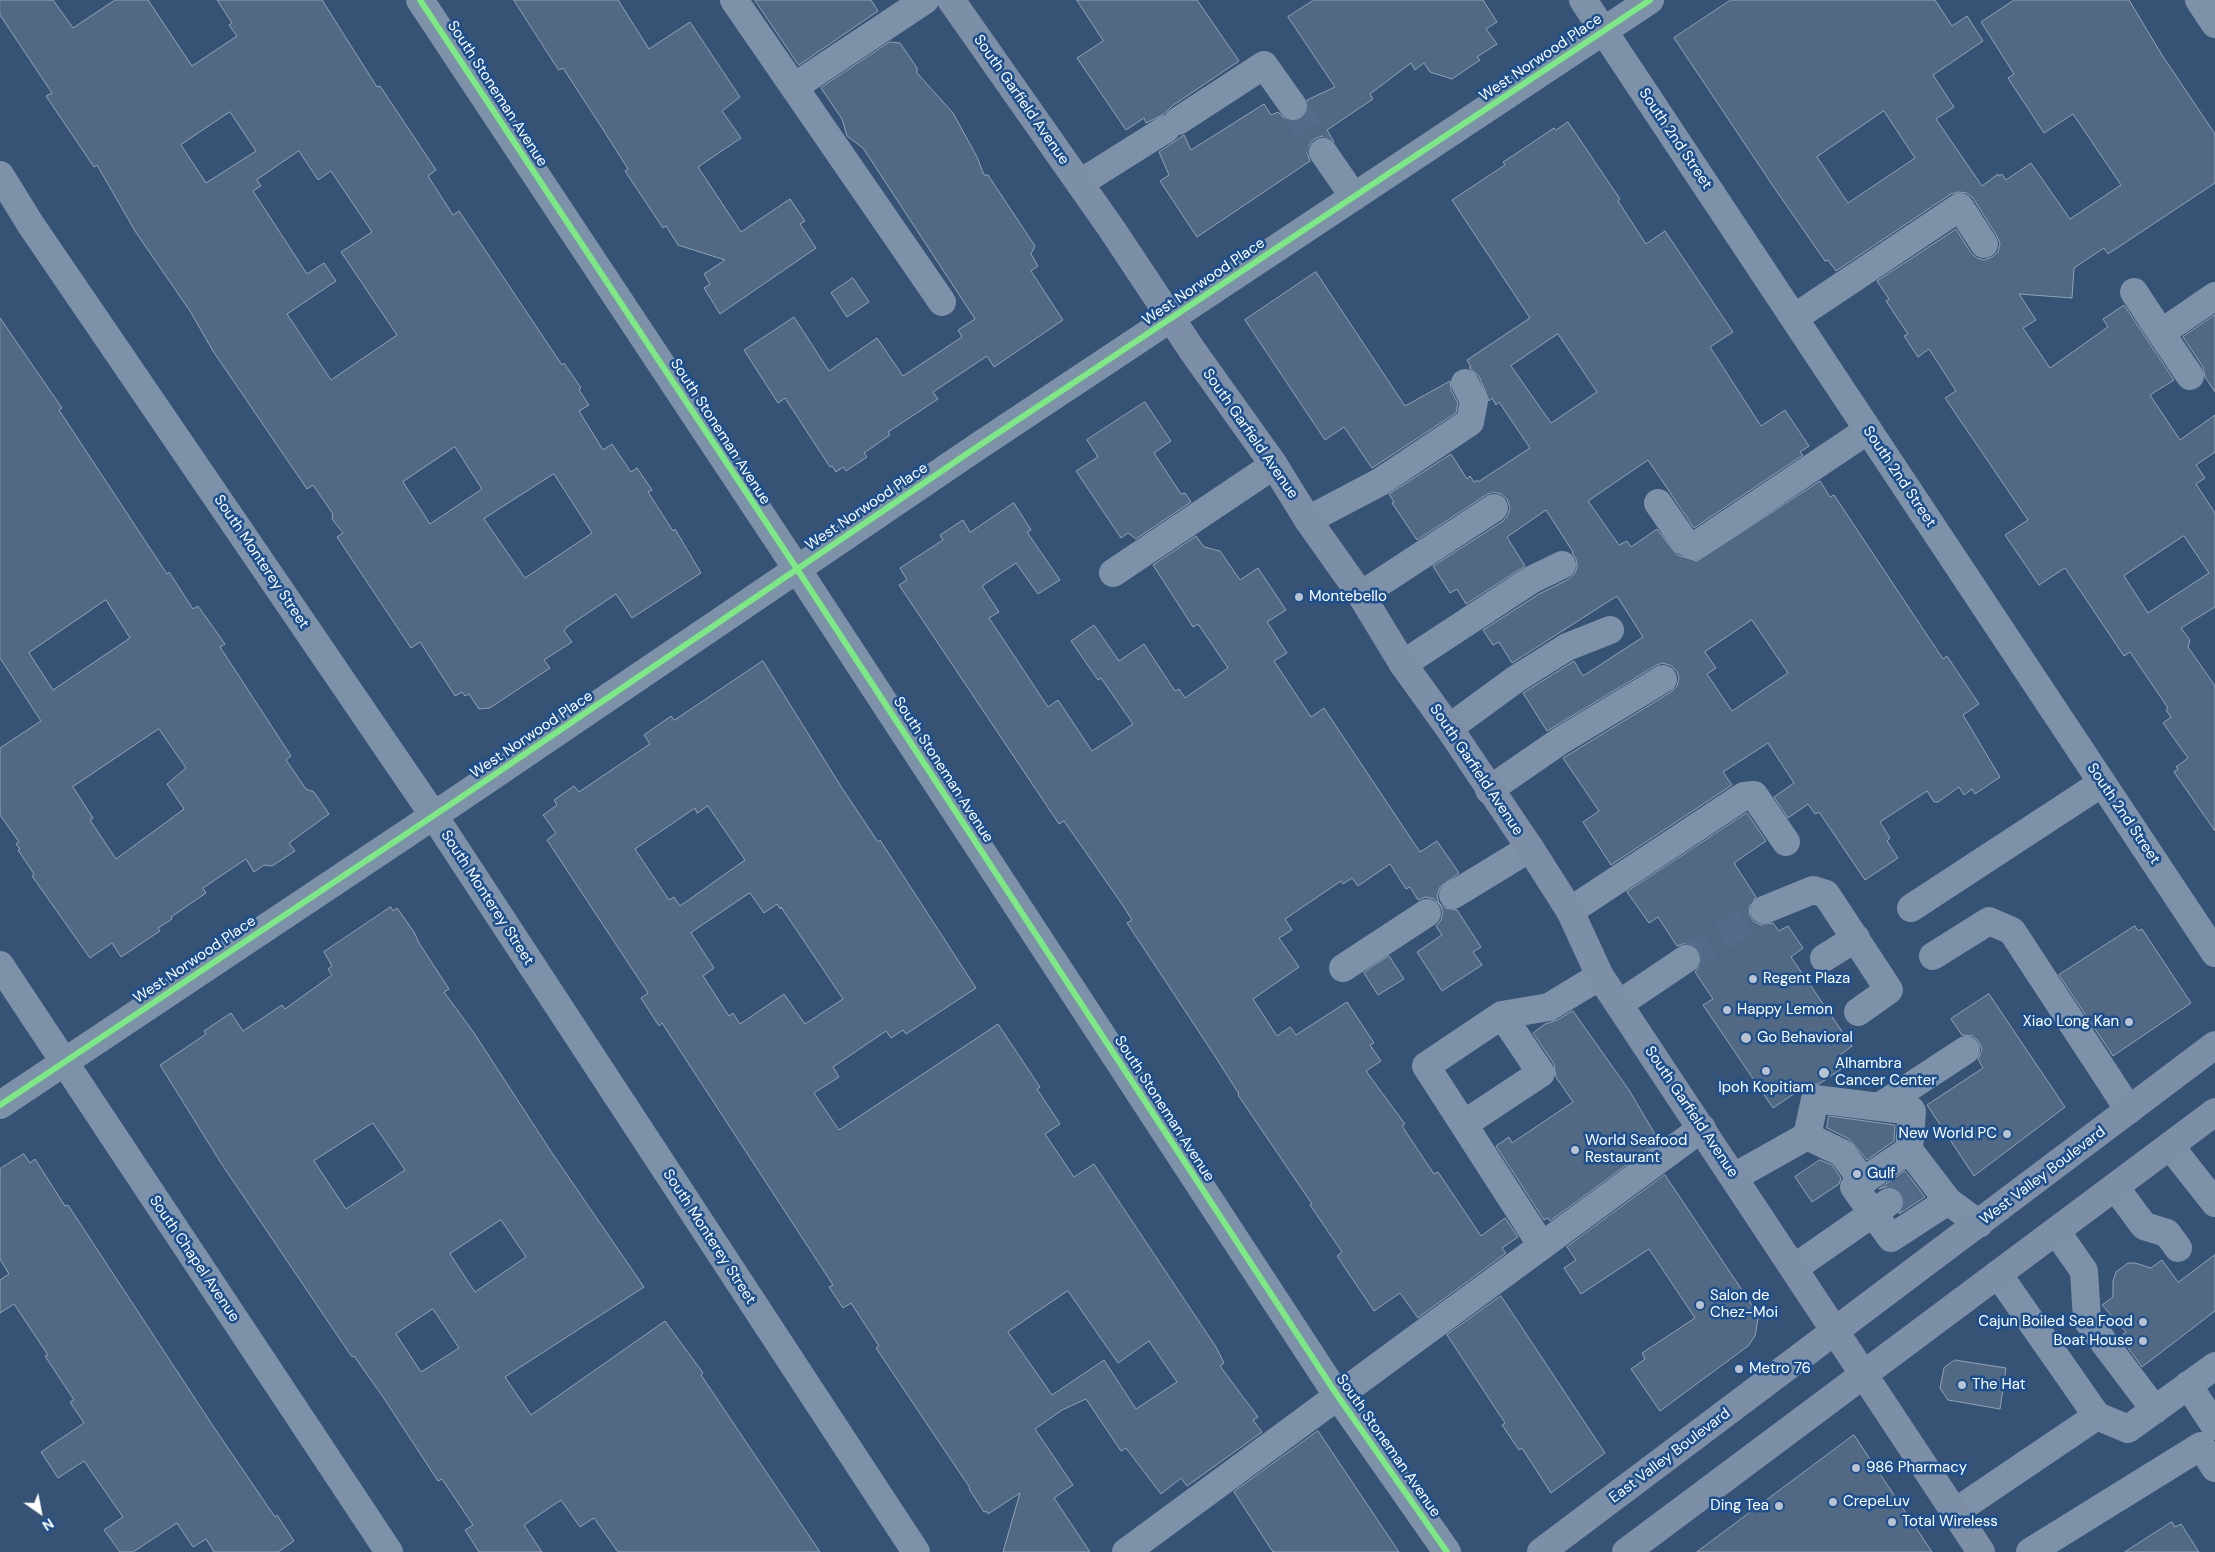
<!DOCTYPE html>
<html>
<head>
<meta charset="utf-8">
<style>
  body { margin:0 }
  #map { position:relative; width:2215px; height:1552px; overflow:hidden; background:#365274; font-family:"DM Sans",sans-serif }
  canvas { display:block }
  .north { position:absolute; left:15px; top:1487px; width:50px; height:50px; -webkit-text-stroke:4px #1b4f8f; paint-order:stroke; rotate:147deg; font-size:14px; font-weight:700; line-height:20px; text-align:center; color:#fff }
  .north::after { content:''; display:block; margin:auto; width:18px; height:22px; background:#fff; clip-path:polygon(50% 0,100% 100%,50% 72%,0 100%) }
</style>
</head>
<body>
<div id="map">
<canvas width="2215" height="1552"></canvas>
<div class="north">N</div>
</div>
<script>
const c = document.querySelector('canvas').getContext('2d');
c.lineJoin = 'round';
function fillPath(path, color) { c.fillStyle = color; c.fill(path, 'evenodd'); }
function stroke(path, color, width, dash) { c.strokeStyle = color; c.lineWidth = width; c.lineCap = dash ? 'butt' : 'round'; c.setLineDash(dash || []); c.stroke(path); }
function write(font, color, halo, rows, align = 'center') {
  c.font = font + ' "DM Sans",sans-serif'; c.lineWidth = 5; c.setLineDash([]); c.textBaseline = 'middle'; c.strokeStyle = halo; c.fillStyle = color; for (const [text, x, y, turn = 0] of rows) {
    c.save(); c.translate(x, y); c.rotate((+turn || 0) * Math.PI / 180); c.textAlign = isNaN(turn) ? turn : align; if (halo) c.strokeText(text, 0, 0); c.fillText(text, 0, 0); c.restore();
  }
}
const building = new Path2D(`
  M 0,0 L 53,0 L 73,28 L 115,0 L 148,0 L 192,66 L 237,36 L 229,25 L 232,23 L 217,0 L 322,0 L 377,87 L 380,86 L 436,170 L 428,176 L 453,215 L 459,211 L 562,365 L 564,363 L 581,388 L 579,390 L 589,405 L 579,411 L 603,450 L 612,444 L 631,472 L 637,468 L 652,490 L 648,492 L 673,531 L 675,529 L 701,573 L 632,618 L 616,594 L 567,627 L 564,631 L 572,642 L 544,660 L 550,668 L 490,708 L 479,709 L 469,694 L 465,696 L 462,692 L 455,696 L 420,642 L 411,648 L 337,537 L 343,533 L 332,519 L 333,514 L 313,485 L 307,489 L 213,351 L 190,311 L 135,231 L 97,165 L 94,167 L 46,96 L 52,93 L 0,15 ZM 230,112 L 256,151 L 206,183 L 181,145 ZM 299,151 L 318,180 L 331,171 L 372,232 L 341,252 L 397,335 L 331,380 L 287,314 L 336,281 L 324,263 L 307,274 L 253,191 L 261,186 L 257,180 ZM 455,447 L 482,489 L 430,524 L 403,482 ZM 554,474 L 592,533 L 525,578 L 484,519 Z
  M 514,0 L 618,0 L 649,49 L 690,22 L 740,97 L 722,111 L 741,138 L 698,167 L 741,232 L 790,199 L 805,221 L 800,224 L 816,248 L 720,314 L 704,288 L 710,284 L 704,274 L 725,260 L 678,245 L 666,226 L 663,228 L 625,171 L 628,169 L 604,131 L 563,68 L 559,70 Z
  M 755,0 L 871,0 L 878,11 L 799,65 Z
  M 1077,0 L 1197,0 L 1239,61 L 1172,106 L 1164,114 L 1146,123 L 1144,118 L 1126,130 L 1077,58 L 1103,41 Z
  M 1314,0 L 1483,0 L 1497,22 L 1486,29 L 1497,44 L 1477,57 L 1480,60 L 1452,79 L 1430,72 L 1424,63 L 1415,70 L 1411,63 L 1370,94 L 1373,99 L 1327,130 L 1334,142 L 1322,136 L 1314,139 L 1309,145 L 1307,153 L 1310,161 L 1197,237 L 1160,181 L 1169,175 L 1159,152 L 1184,135 L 1191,150 L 1264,104 L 1271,115 L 1278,112 L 1286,120 L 1295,121 L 1302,118 L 1307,113 L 1307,100 L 1335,87 L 1288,17 Z
  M 1731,0 L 1935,0 L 1952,26 L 1967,16 L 1983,41 L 1933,75 L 1954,107 L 1936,119 L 1982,186 L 1998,174 L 1999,176 L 2002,174 L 2006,180 L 2031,163 L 2070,219 L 2121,185 L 2073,114 L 2044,133 L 2008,78 L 2014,74 L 1981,22 L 2014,0 L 2129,0 L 2162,55 L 2215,134 L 2215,183 L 2108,254 L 2104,248 L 2074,268 L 2072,298 L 2019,294 L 2036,320 L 2023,328 L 2050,368 L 2108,327 L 2103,319 L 2124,305 L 2174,380 L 2150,395 L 2180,440 L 2215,415 L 2215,452 L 2196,465 L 2205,478 L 2196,484 L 2215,513 L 2215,607 L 2181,628 L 2190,640 L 2188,647 L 2215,686 L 2215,831 L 2174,772 L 2178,769 L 2176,767 L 2188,758 L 2163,723 L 2171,717 L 2166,710 L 2168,708 L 2130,652 L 2124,656 L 2065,568 L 2039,585 L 2005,535 L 2028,520 L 1945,398 L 1956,391 L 1929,349 L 1918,357 L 1904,336 L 1908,334 L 1886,301 L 1889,299 L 1877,281 L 1956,229 L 1971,253 L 1977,258 L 1984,260 L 1992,257 L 1998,252 L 2000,244 L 1997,236 L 1973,198 L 1967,193 L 1959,192 L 1951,194 L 1836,271 L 1828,260 L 1825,261 L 1773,186 L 1674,38 ZM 1884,111 L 1915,158 L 1848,203 L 1817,157 ZM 2184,536 L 2209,573 L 2148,613 L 2124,576 Z
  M 890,42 L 900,43 L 917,68 L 917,73 L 953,113 L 977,157 L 984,175 L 988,175 L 1035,246 L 1031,254 L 1038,266 L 1031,271 L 1063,320 L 994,367 L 987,356 L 933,392 L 938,399 L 888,432 L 890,435 L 864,453 L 867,457 L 846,471 L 843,467 L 836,472 L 832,466 L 830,467 L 785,398 L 778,403 L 744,350 L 794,317 L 829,371 L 877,338 L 903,376 L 962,337 L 958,330 L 975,319 L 863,148 L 847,136 L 842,119 L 821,88 Z
  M 1568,122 L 1620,199 L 1618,201 L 1646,244 L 1665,231 L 1733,332 L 1710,347 L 1761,426 L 1785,410 L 1809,446 L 1800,452 L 1803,455 L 1694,528 L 1648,460 L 1588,501 L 1619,545 L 1627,541 L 1631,547 L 1657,529 L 1677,555 L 1697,561 L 1820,481 L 1830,497 L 1834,495 L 1943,659 L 1947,656 L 1979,704 L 1963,715 L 2000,777 L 1975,794 L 1972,789 L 1964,795 L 1959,787 L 1938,802 L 1934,802 L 1927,791 L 1880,822 L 1890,838 L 1887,841 L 1898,858 L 1865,880 L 1819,812 L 1815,814 L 1808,804 L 1788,818 L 1774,797 L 1794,783 L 1768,743 L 1723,772 L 1732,785 L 1611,865 L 1583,822 L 1599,811 L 1563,758 L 1671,692 L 1677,686 L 1679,678 L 1677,671 L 1670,665 L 1662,663 L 1655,666 L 1547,731 L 1523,693 L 1574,661 L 1583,676 L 1643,637 L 1617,596 L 1512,663 L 1499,642 L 1493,645 L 1483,630 L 1539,594 L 1569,579 L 1575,573 L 1577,567 L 1576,559 L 1572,553 L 1573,552 L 1546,510 L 1507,537 L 1525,566 L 1466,604 L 1457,589 L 1450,593 L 1433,566 L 1503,521 L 1508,515 L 1510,508 L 1507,499 L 1501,494 L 1493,492 L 1486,495 L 1417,540 L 1392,503 L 1394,502 L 1389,494 L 1451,454 L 1467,479 L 1470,476 L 1474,482 L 1477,480 L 1478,482 L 1530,448 L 1499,402 L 1496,405 L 1492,398 L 1489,401 L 1479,376 L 1469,368 L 1471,367 L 1467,360 L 1530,318 L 1452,200 L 1505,165 L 1503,162 L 1520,151 L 1554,128 L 1556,130 ZM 1558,334 L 1597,392 L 1551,423 L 1511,366 ZM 1752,620 L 1788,673 L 1732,711 L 1707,674 L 1716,668 L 1705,652 Z
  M 1316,272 L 1405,406 L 1450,381 L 1451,390 L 1458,403 L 1456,413 L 1372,468 L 1344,427 L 1325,440 L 1245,320 Z
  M 853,278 L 869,302 L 847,317 L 831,293 Z
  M 2215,315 L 2215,392 L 2205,377 L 2203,367 L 2183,337 Z
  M 0,318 L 62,408 L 59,410 L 167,574 L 169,572 L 193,609 L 198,606 L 225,644 L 220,647 L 291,756 L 286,760 L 306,789 L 314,792 L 329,814 L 289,843 L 295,851 L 272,866 L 264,865 L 254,872 L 246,859 L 203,888 L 206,893 L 171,917 L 172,919 L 158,928 L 160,931 L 121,957 L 112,943 L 90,958 L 32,876 L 34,874 L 18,850 L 20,849 L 16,844 L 19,842 L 0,815 L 0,748 L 41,721 L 0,658 ZM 106,600 L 130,638 L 53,690 L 29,653 ZM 159,729 L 186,768 L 167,784 L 184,809 L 116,859 L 90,820 L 93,818 L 73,787 Z
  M 1145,402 L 1171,441 L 1154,453 L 1181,494 L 1185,493 L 1191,502 L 1136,539 L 1128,533 L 1121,538 L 1076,471 L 1098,457 L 1087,440 Z
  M 1014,503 L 1031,530 L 1027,532 L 1060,580 L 1038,594 L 1016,563 L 982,586 L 999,612 L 989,618 L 1048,707 L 1058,700 L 1092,751 L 1133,724 L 1101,678 L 1098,680 L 1071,641 L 1094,625 L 1119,661 L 1144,644 L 1175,691 L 1179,689 L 1185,698 L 1228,668 L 1198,624 L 1193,627 L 1153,565 L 1196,536 L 1204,547 L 1220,551 L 1240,580 L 1258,568 L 1286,610 L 1267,622 L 1287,653 L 1274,661 L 1311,717 L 1324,708 L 1420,852 L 1437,841 L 1459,873 L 1440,887 L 1437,896 L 1439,903 L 1445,908 L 1457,910 L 1481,947 L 1473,952 L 1482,965 L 1442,991 L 1417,952 L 1442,935 L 1436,926 L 1441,920 L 1443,912 L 1440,905 L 1434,899 L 1426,897 L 1418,900 L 1410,887 L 1406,889 L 1390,864 L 1358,886 L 1352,878 L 1343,884 L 1341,881 L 1285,919 L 1292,930 L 1279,938 L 1299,967 L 1253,999 L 1277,1036 L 1290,1027 L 1296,1035 L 1347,1002 L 1374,1043 L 1370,1045 L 1381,1061 L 1366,1071 L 1405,1124 L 1402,1126 L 1434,1174 L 1438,1172 L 1481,1236 L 1505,1218 L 1518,1237 L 1502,1248 L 1506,1253 L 1418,1318 L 1400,1293 L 1374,1311 L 1337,1256 L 1342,1252 L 1310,1205 L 1312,1204 L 1238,1095 L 1239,1094 L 1213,1053 L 1127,923 L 1132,920 L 1124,907 L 1064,821 L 1059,824 L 899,585 L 907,580 L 900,568 L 943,540 L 940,535 L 963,520 L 970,532 Z
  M 763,661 L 840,785 L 878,842 L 880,840 L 976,988 L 906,1034 L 903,1030 L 891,1038 L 886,1031 L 833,1067 L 839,1077 L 814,1093 L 839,1130 L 998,1024 L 1040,1087 L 1037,1089 L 1060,1124 L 1045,1134 L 1074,1177 L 1094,1164 L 1216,1347 L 1224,1363 L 1220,1366 L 1258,1417 L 1253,1420 L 1262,1432 L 1187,1486 L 1181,1478 L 1161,1494 L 1126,1448 L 1121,1451 L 1086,1399 L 1062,1410 L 1035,1429 L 1073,1485 L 1054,1498 L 1090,1552 L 1003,1552 L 1020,1493 L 988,1514 L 986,1511 L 984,1512 L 969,1489 L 970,1488 L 876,1348 L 879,1346 L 851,1303 L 843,1308 L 829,1287 L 833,1285 L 662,1023 L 659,1026 L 641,998 L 648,993 L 547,840 L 556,833 L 543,815 L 557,805 L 554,800 L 574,786 L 579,792 L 650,744 L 644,735 L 671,716 L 674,720 ZM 708,806 L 745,860 L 680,906 L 674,897 L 669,900 L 635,849 L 695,808 L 697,813 ZM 750,893 L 764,913 L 777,904 L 780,909 L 781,907 L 843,999 L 805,1024 L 784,994 L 740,1024 L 733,1013 L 729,1016 L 703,976 L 714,968 L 691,933 ZM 1068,1291 L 1118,1363 L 1149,1341 L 1177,1382 L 1136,1409 L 1104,1360 L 1052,1395 L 1008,1332 Z
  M 1747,813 L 1766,841 L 1734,863 L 1756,897 L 1749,907 L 1750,916 L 1754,922 L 1761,925 L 1773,923 L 1779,931 L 1788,926 L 1803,948 L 1791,957 L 1852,1046 L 1840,1055 L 1847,1065 L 1819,1084 L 1807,1085 L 1773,1108 L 1703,1005 L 1713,999 L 1695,972 L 1700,966 L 1702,958 L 1699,950 L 1693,945 L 1685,943 L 1677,946 L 1658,917 L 1649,923 L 1627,892 Z
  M 391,907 L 393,911 L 397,908 L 414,932 L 419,943 L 449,989 L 444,992 L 474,1033 L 552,1153 L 644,1287 L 505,1377 L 531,1415 L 665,1321 L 703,1373 L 701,1375 L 820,1552 L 618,1552 L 594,1518 L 580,1527 L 561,1500 L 524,1525 L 542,1552 L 479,1552 L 465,1530 L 473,1525 L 442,1479 L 438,1481 L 383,1397 L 354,1356 L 352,1357 L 221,1163 L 160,1065 L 206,1034 L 204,1031 L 231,1013 L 243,1031 L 282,1005 L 285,1009 L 332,975 L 328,969 L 332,966 L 324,952 ZM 373,1123 L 405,1170 L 346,1209 L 314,1161 ZM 501,1220 L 526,1257 L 475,1292 L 450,1254 ZM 433,1309 L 459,1348 L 421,1372 L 396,1334 Z
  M 2135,926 L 2138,931 L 2142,929 L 2191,1003 L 2113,1056 L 2059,975 Z
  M 1389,956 L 1404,979 L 1378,995 L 1364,973 Z
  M 1989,994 L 2065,1107 L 1974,1176 L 1927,1105 L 1983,1068 L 1978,1059 L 1982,1050 L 1979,1042 L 1973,1036 L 1962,1035 L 1951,1019 Z
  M 1573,1011 L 1629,1090 L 1659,1141 L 1550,1221 L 1548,1218 L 1544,1220 L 1496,1146 L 1509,1137 L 1512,1143 L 1573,1102 L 1556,1077 L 1554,1064 L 1533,1033 L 1545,1024 L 1557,1020 Z
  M 1829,1116 L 1895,1125 L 1894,1141 L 1867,1160 L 1849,1139 L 1827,1128 Z
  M 24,1154 L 30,1163 L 35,1159 L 65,1206 L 68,1205 L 213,1426 L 275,1517 L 277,1515 L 294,1541 L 278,1552 L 214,1552 L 206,1539 L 193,1547 L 177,1523 L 133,1552 L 120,1552 L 104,1530 L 123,1517 L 84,1461 L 58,1478 L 41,1452 L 84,1423 L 70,1402 L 74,1400 L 45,1356 L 48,1355 L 14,1304 L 0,1313 L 0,1280 L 9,1274 L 0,1259 L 0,1169 Z
  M 1820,1160 L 1832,1165 L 1841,1178 L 1839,1184 L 1812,1202 L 1795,1177 Z
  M 1905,1171 L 1925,1197 L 1899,1214 L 1905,1201 L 1902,1193 L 1895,1188 L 1888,1186 L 1879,1189 Z
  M 1665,1175 L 1756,1311 L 1758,1319 L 1755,1336 L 1748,1346 L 1660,1411 L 1631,1369 L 1645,1359 L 1642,1353 L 1695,1318 L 1649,1249 L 1581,1294 L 1564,1268 L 1576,1260 L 1567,1247 Z
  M 2215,1255 L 2215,1311 L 2142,1367 L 2120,1337 L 2126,1332 L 2102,1305 L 2113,1297 L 2113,1281 L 2116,1272 L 2128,1263 L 2135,1263 L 2151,1268 L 2162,1260 L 2178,1282 Z
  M 1501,1296 L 1605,1453 L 1551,1493 L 1522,1448 L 1519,1450 L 1502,1425 L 1505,1423 L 1447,1335 Z
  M 1955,1360 L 2006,1368 L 2000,1409 L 1948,1400 L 1940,1388 L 1944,1368 Z
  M 1318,1431 L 1399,1552 L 1273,1552 L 1234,1492 Z
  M 1854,1435 L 1932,1552 L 1697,1552 Z
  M 2172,1522 L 2175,1527 L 2181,1524 L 2199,1552 L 2125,1552 Z`);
const minorTunnel = new Path2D(`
  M 1293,106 L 1323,152
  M 1686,959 L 1764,910
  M 1889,1202 L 1915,1184`);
const minor = new Path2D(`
  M 420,0 L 797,569 L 1337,1395 L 1447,1552
  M 734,0 L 942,302
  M 1583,0 L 2215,953
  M 2199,0 L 2215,24
  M 794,87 L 925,0
  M 1178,121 L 1264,65 L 1293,106
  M 1323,152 L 1354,197
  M 0,175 L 31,225 L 434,816 L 916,1552
  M 1080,183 L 1166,129
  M 2134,292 L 2161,333
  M 1794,318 L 1960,207 L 1984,244
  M 2190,376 L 2161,333 L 2215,296
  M 1658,503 L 1684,541 L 1695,546 L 1868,430
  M 1308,520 L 1380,482 L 1470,422 L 1474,401 L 1465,383
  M 1113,573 L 1274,465
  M 1361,595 L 1494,508
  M 1403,664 L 1531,580 L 1562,565
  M 1449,728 L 1516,679 L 1567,647 L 1610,630
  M 1489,790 L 1560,741 L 1663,679
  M 1453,895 L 1530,848
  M 1911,908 L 2102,783
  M 1764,910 L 1813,890 L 1826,894 L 1889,990 L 1858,1012
  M 1570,911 L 1744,796 L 1754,795 L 1786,842
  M 1933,956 L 1989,921 L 2012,931 L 2129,1110
  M 1824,958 L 1856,938
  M 0,965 L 389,1552
  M 1343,968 L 1427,913
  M 1619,1004 L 1686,959
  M 0,1105 L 460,798 L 977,447 L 1650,0
  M 1879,1107 L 1966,1050
  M 1464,1124 L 1541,1073 L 1502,1015
  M 1807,1136 L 1842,1153 L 1863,1181
  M 2170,1146 L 2215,1203
  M 1909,1150 L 1854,1187 L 1891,1238 L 1948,1201
  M 1734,1177 L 1807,1136 L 1815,1099 L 1912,1111 L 1909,1150 L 1948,1201 L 1979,1224
  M 2115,1187 L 2144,1226 L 2167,1233 L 2178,1248
  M 2056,1231 L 2084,1271 L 2087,1320 L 2155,1410
  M 1542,1246 L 1426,1066 L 1502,1015 L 1549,1007 L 1600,976
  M 1794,1268 L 1889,1202
  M 2188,1385 L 2215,1426
  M 2097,1416 L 2128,1429 L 2215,1366
  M 1955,1512 L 2097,1416 L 1998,1274
  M 1126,1552 L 1702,1128
  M 2030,1552 L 2201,1446 L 2215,1468`);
const major = new Path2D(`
  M 951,0 L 1111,228 L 1192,350 L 1274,465 L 1308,520 L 1361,595 L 1403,664 L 1449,728 L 1530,848 L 1570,911 L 1600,976 L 1981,1552
  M 1541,1552 L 2215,1045
  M 1626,1552 L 2215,1112`);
const cycleway = new Path2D(`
  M 420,0 L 797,569 L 1337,1395 L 1447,1552
  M 0,1105 L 460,798 L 977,447 L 1650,0`);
const markers = [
  [1299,597,5,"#b9c2ce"],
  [1753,979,5,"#b9c2ce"],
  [1727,1010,5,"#b9c2ce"],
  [2129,1022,5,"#b9c2ce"],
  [1746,1038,6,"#b9c2ce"],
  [1766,1071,5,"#b9c2ce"],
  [1824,1073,6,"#b9c2ce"],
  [2007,1134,5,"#b9c2ce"],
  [1575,1150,5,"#b9c2ce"],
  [1857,1174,5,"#b9c2ce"],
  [1700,1305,5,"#b9c2ce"],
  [2143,1322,5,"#b9c2ce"],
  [2143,1341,5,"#b9c2ce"],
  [1739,1369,5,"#b9c2ce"],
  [1962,1385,5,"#b9c2ce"],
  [1856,1468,5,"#b9c2ce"],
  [1833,1502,5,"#b9c2ce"],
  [1779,1506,5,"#b9c2ce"],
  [1892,1522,5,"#b9c2ce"]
];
const streetNames = [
  ["West Norwood Place",1541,58,-34],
  ["South Stoneman Avenue",497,94,57],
  ["South Garfield Avenue",1021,100,55],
  ["South 2nd Street",1675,139,56],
  ["West Norwood Place",1204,282,-34],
  ["South Stoneman Avenue",720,432,57],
  ["South Garfield Avenue",1250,434,55],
  ["South 2nd Street",1899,477,56],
  ["West Norwood Place",867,507,-34],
  ["South Monterey Street",261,562,56],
  ["West Norwood Place",532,735,-34],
  ["South Stoneman Avenue",943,770,57],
  ["South Garfield Avenue",1476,770,56],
  ["South 2nd Street",2123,814,56],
  ["South Monterey Street",487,898,57],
  ["West Norwood Place",195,960,-34],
  ["South Stoneman Avenue",1164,1109,57],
  ["South Garfield Avenue",1691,1112,56],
  ["West Valley Boulevard",2043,1176,-37],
  ["South Monterey Street",709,1237,57],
  ["South Chapel Avenue",194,1259,56],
  ["South Stoneman Avenue",1388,1446,55],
  ["East Valley Boulevard",1670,1456,-37]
];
const poiNames = [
  ["Montebello",1309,597],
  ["Regent Plaza",1763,979],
  ["Happy Lemon",1737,1010],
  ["Xiao Long Kan",2119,1022,"right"],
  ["Go Behavioral",1757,1038],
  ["Alhambra",1835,1064],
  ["Cancer Center",1835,1081],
  ["Ipoh Kopitiam",1766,1088,"center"],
  ["New World PC",1997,1134,"right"],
  ["World Seafood",1585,1141],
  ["Restaurant",1585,1158],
  ["Gulf",1867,1174],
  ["Salon de",1710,1296],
  ["Chez-Moi",1710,1313],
  ["Cajun Boiled Sea Food",2133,1322,"right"],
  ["Boat House",2133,1341,"right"],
  ["Metro 76",1749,1369],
  ["The Hat",1972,1385],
  ["986 Pharmacy",1866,1468],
  ["CrepeLuv",1843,1502],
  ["Ding Tea",1769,1506,"right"],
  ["Total Wireless",1902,1522]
];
fillPath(building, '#526984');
stroke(building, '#92a2b6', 1);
stroke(minorTunnel, '#546c89', 28, [28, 14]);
stroke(minor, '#7d92a8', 28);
stroke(major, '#7d8ea7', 28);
stroke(cycleway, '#7ce984', 6);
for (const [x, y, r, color] of markers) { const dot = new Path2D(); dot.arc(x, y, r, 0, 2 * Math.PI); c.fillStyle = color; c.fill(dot); stroke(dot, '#1b4f8f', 2); }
write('15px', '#fff', '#1b4f8f', streetNames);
write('15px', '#fff', '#1b4f8f', poiNames, 'left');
</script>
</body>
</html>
